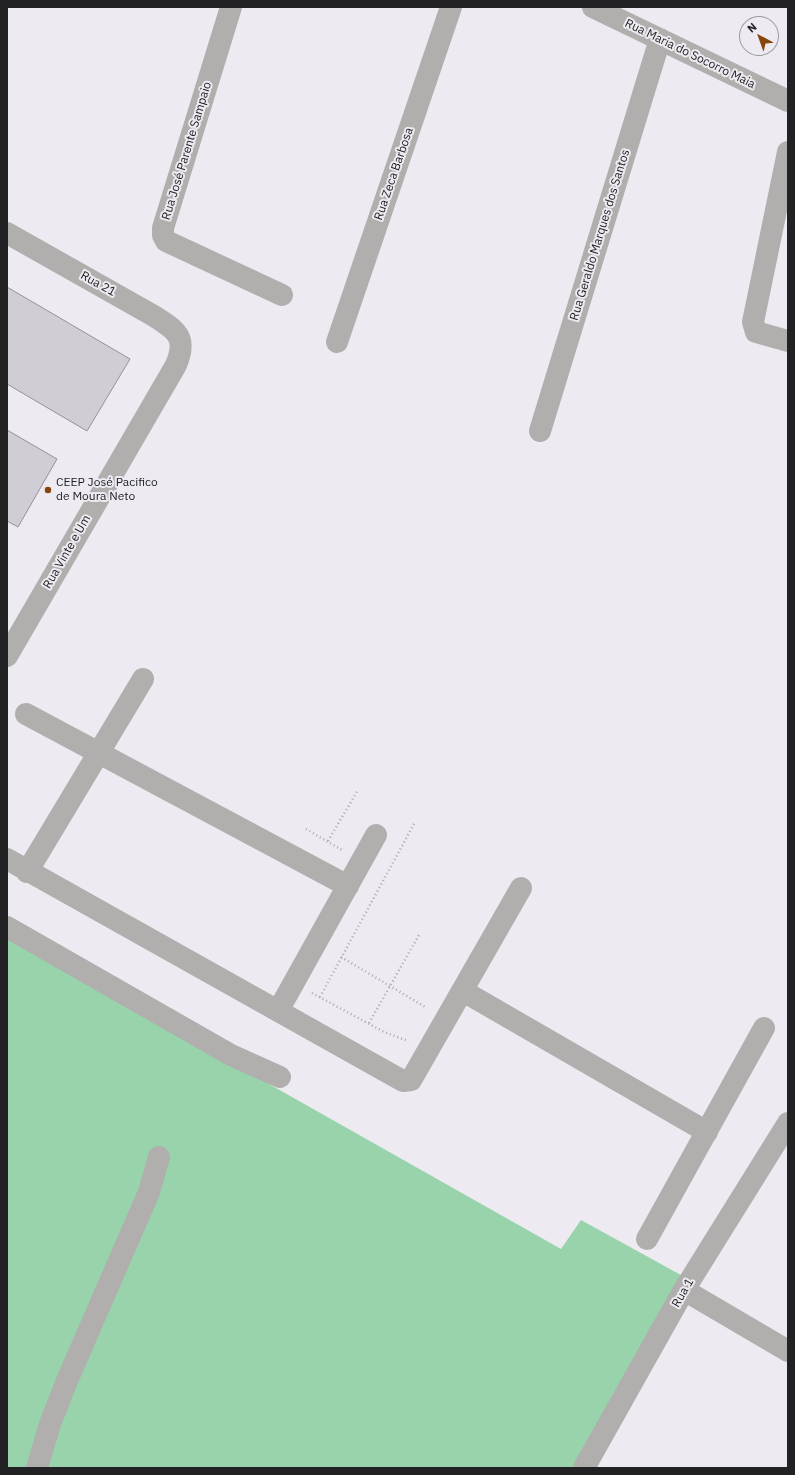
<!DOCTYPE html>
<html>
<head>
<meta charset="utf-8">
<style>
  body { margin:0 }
  #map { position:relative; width:795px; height:1475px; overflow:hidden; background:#edebf1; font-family:"IBM Plex Sans",sans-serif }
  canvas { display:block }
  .frame { position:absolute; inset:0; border:8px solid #222224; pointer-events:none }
  .north { position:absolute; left:739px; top:16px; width:40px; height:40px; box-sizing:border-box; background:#edebf1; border:1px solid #9c9b9f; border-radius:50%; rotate:319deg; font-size:11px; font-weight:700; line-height:16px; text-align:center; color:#222224 }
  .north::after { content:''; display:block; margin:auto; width:14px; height:18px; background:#86470e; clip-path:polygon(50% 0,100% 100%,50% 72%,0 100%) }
</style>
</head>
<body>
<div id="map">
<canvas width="795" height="1475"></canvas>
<div class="frame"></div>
<div class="north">N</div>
</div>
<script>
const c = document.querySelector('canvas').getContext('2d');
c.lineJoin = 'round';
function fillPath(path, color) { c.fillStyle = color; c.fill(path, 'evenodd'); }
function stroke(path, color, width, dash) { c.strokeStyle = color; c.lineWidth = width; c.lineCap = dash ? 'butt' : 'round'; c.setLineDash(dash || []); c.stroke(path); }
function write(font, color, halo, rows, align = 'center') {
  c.font = font + ' "IBM Plex Sans",sans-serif'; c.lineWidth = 4; c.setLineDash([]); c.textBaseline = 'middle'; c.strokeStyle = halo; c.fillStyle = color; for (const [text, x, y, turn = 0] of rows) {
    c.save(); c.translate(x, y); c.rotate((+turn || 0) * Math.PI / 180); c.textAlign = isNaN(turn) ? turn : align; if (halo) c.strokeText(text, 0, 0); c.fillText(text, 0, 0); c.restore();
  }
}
const green = new Path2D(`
  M 7,936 L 561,1249 L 581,1220 L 690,1280 L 584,1468 L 7,1468 Z`);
const building = new Path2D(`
  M 7,287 L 130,359 L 87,431 L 7,384 Z
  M 7,430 L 57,459 L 18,527 L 7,521 Z`);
const path = new Path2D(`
  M 306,829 L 342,850
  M 328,841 L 358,790
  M 341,957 L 427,1008
  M 312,993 L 384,1032 L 408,1041
  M 320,997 L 415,822
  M 369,1023 L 419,935`);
const minor = new Path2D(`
  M 231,7 L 163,228 L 163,235 L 166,241 L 282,295
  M 593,7 L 788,101
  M 788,152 L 753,322 L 756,332 L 788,341
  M 7,233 L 154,316 C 176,330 188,337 176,365 L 7,656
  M 337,342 L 451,7
  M 540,431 L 660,39
  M 26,714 L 348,886
  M 7,859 L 403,1081 L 411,1080 L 521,888
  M 27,872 L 143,679
  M 7,927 L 231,1055 L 280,1077
  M 463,991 L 707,1132
  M 278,1011 L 376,835
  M 647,1239 L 764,1028
  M 684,1290 L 788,1351
  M 37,1468 L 50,1424 L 66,1383 L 149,1192 L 159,1157
  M 584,1468 L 684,1290 L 788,1123`);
const markers = [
  [48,490,4,"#86470e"]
];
const streetNames = [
  ["Rua Maria do Socorro Maia",690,54,26],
  ["Rua José Parente Sampaio",187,151,-73],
  ["Rua Zeca Barbosa",394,174,-71],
  ["Rua Geraldo Marques dos Santos",600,235,-73],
  ["Rua 21",98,284,29],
  ["Rua Vinte e Um",67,552,-60],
  ["Rua 1",683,1293,-60]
];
const poiNames = [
  ["CEEP José Pacifico",56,483],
  ["de Moura Neto",56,497]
];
fillPath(green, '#98d3ab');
fillPath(building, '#d0ced4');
stroke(building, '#939197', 1);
stroke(path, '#aaa9ad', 2.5, [1, 3]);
stroke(minor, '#b1aeae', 22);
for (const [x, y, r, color] of markers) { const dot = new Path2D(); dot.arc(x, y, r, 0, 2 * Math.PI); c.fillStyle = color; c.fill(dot); stroke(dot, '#edebf1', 1.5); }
write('12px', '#222224', '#edebf1', streetNames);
write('12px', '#222224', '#edebf1', poiNames, 'left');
</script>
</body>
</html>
